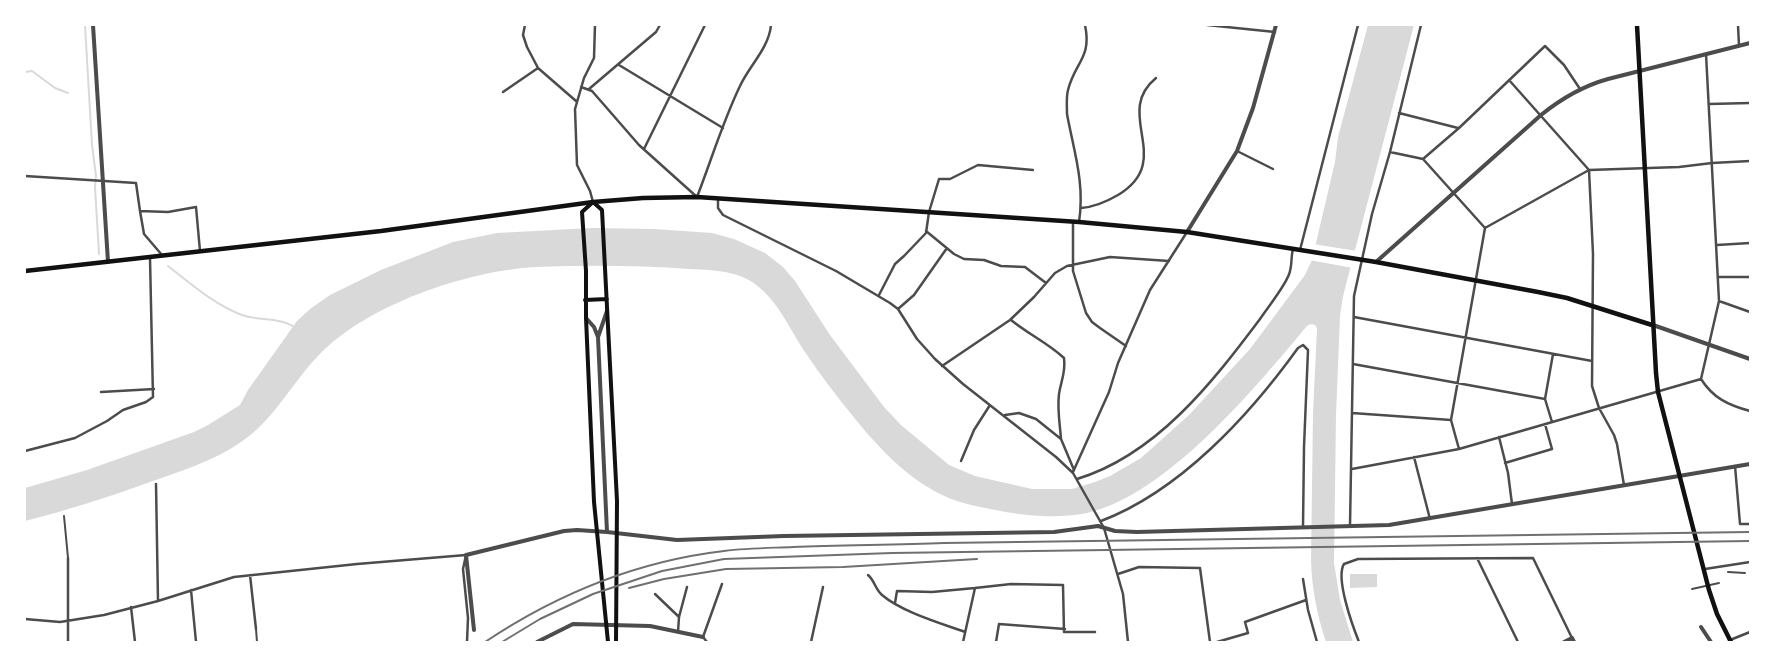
<!DOCTYPE html>
<html>
<head>
<meta charset="utf-8">
<style>
  body { margin:0 }
  #map { position:relative; width:1775px; height:667px; overflow:hidden; background:#fff; font-family:"Alegreya Sans",sans-serif }
  canvas { display:block }
  .frame { position:absolute; inset:0; border:26px solid #fff; pointer-events:none }
</style>
</head>
<body>
<div id="map">
<canvas width="1775" height="667"></canvas>
<div class="frame"></div>
</div>
<script>
const c = document.querySelector('canvas').getContext('2d');
c.lineJoin = 'round';
function fillPath(path, color) { c.fillStyle = color; c.fill(path, 'evenodd'); }
function stroke(path, color, width, dash) { c.strokeStyle = color; c.lineWidth = width; c.lineCap = dash ? 'butt' : 'round'; c.setLineDash(dash || []); c.stroke(path); }
const water = new Path2D(`
  M 1368,25 L 1414,25 L 1343,296 L 1340,316 L 1336,415 L 1334,563 L 1340,600 L 1353,642 L 1326,642 C 1317,615 1312,590 1311,561 L 1313,413 L 1317,328 L 1315,325 L 1311,324 L 1307,326 C 1256,387 1167,495 1087,513 C 1057,519 1024,516 995,510 C 982,507 969,505 957,501 C 916,487 883,453 856,420 C 838,398 821,376 805,352 C 788,327 777,297 749,280 C 731,270 709,270 689,269 C 638,265 586,265 535,267 C 466,271 366,305 318,356 C 291,384 274,420 241,442 C 214,461 181,471 150,482 C 109,497 68,510 25,521 L 25,488 L 87,470 L 194,432 L 208,425 L 240,405 L 248,390 L 297,321 L 310,309 L 330,295 L 381,270 L 453,242 L 497,233 L 592,228 L 654,229 L 712,233 L 734,239 L 765,253 L 783,267 L 795,281 L 830,335 L 884,407 L 901,425 L 949,465 L 975,476 L 1032,489 L 1072,489 L 1095,482 L 1110,476 L 1141,458 L 1189,415 L 1250,349 L 1305,275 L 1312,260 L 1335,162 L 1338,137 Z
  M 1350,574 L 1377,574 L 1377,587 L 1350,588 Z`);
const pier = new Path2D(`
  M 1313,244 L 1357,251 L 1353,268 L 1309,260 Z`);
const stream = new Path2D(`
  M 85,25 L 92,145 L 96,176 L 95,187 L 99,254
  M 25,72 L 32,71 L 55,88 L 68,93
  M 168,266 C 191,284 215,305 242,315 C 258,321 280,317 294,327`);
const pedestrian = new Path2D(`
  M 64,516 L 68,558
  M 1728,572 L 1745,573
  M 1692,589 L 1719,583
  M 256,629 L 257,642`);
const minor = new Path2D(`
  M 525,25 L 523,35 L 527,47 L 538,68 L 576,101
  M 1207,25 L 1275,32
  M 1738,25 L 1739,46
  M 1706,54 L 1719,301 L 1701,379 C 1713,398 1728,405 1750,411
  M 619,65 L 723,128
  M 1509,80 L 1589,170 L 1593,254 L 1592,386 L 1599,408 L 1614,435 L 1617,444 L 1624,485
  M 581,87 L 592,91 L 639,145 L 697,197 C 711,161 723,121 740,86 C 749,66 769,48 771,25
  M 589,89 L 656,32 L 660,25
  M 503,92 L 538,68
  M 1709,104 L 1750,103
  M 1399,113 L 1458,128
  M 644,149 L 705,25
  M 1237,151 L 1273,169
  M 1390,152 L 1423,159 L 1485,228 L 1451,420 L 1459,449
  M 1423,159 L 1459,128 L 1545,46 L 1564,65 L 1580,89
  M 25,176 L 136,183 L 140,211 L 168,212 L 196,207 L 200,251
  M 718,199 L 718,208 L 723,215 L 836,271 L 890,303 L 898,309 L 917,339 L 935,359 L 963,384 L 1056,457 L 1073,473 L 1104,528 L 1123,594 L 1128,642
  M 593,202 L 590,191 L 577,165 L 575,109 L 584,78 L 594,58 L 595,25
  M 1081,208 C 1095,207 1106,202 1118,195 C 1176,160 1112,114 1156,78
  M 140,211 L 144,234 L 162,255
  M 1073,222 L 1073,271 L 1086,313 L 1092,322 L 1100,328 L 1126,346
  M 1079,222 C 1085,183 1074,152 1067,114 C 1067,106 1066,98 1068,90 C 1075,62 1092,58 1085,25
  M 1485,228 L 1589,170 L 1679,167 L 1712,163 L 1750,161
  M 926,231 L 954,254 L 964,259 L 984,260 L 1001,266 L 1025,267 L 1046,283
  M 1717,245 L 1750,243
  M 1300,250 L 1358,25
  M 1718,277 L 1750,277
  M 879,295 L 895,264 L 904,256 L 926,233 L 929,212 L 939,179 L 950,179 L 978,165 L 1033,170
  M 1719,301 L 1750,312
  M 898,309 L 914,295 L 947,248
  M 1354,317 L 1592,361
  M 1011,320 C 1028,334 1048,343 1064,358 C 1066,373 1061,380 1059,394 C 1057,409 1060,425 1061,439
  M 1353,364 L 1545,399
  M 942,366 L 1010,320 L 1034,297 L 1055,273 L 1067,266 L 1110,257 L 1169,261
  M 101,392 L 154,389
  M 1352,413 L 1451,420
  M 1005,415 L 1019,413 L 1036,419 L 1061,439 L 1074,470
  M 1552,422 L 1545,399 L 1553,354
  M 1499,437 L 1508,473 L 1512,504
  M 25,451 L 75,438 L 107,421 L 123,410 L 146,402 L 153,397 L 150,258
  M 1414,457 L 1430,519
  M 961,461 L 974,430 L 990,405
  M 1505,463 L 1552,449 L 1545,424
  M 1735,466 L 1740,524 L 1750,524
  M 1352,469 L 1459,449 L 1701,379
  M 1073,472 L 1109,392 L 1118,363 L 1150,290 L 1187,232
  M 1077,479 C 1156,455 1212,383 1260,319 C 1267,308 1288,283 1290,271 C 1292,264 1291,256 1293,249
  M 156,484 L 158,601
  M 1101,521 C 1180,491 1249,416 1298,348 L 1303,345 L 1308,350 L 1304,447 L 1303,527
  M 1350,526 L 1354,296 L 1372,214 L 1390,152 L 1421,25
  M 68,558 L 68,642
  M 1477,558 L 1518,642
  M 1705,569 L 1750,562
  M 1118,574 L 1139,567 L 1200,568 L 1210,642
  M 250,575 L 256,629
  M 868,575 C 875,581 875,589 882,595 C 902,612 940,623 965,632
  M 1303,579 L 1308,610 L 1317,642
  M 191,590 L 196,642
  M 655,594 L 679,617 L 678,632
  M 895,603 L 897,591 L 932,592 L 975,588
  M 131,607 L 135,642
  M 679,617 L 687,587
  M 25,619 L 60,622 L 104,615 L 158,601 L 234,577 L 357,564 L 466,555 L 463,569 L 468,618 L 467,642
  M 1730,640 L 1750,632
  M 707,642 L 703,637 L 722,584
  M 811,642 L 823,587
  M 963,642 L 975,588 L 1011,584 L 1063,585 L 1064,632 L 1095,632
  M 996,642 L 999,624 L 1065,629
  M 1217,642 L 1248,633 L 1245,622 L 1306,600
  M 1359,642 C 1353,627 1335,578 1344,564 L 1358,559 L 1533,558 L 1572,638`);
const tertiary = new Path2D(`
  M 93,25 L 108,262
  M 1187,232 L 1237,151 L 1253,108 L 1276,25
  M 1376,262 L 1541,115 C 1562,98 1583,86 1608,79 L 1750,43
  M 586,318 L 594,327 L 598,337 L 607,532
  M 1653,325 L 1750,359
  M 598,337 L 607,311
  M 1701,627 L 1711,642
  M 474,630 L 466,555 L 564,531 L 577,530 L 607,532 L 677,540 L 784,536 L 1054,532 L 1098,526 L 1115,531 L 1137,532 L 1389,525 L 1750,464
  M 537,642 L 573,624 L 650,626 L 703,637
  M 1564,642 L 1572,638 L 1574,642`);
const secondary = new Path2D(`
  M 585,300 L 607,299
  M 608,642 L 594,502 L 586,318 L 586,271 L 582,212 L 593,202 L 602,210 L 617,501 L 616,642`);
const primary = new Path2D(`
  M 25,271 L 381,231 L 593,202 L 643,198 L 697,197 L 1079,222 L 1187,232 L 1376,262 L 1538,292 L 1567,298 L 1652,325`);
const trunk = new Path2D(`
  M 1637,25 L 1656,373 L 1658,392 L 1709,590 L 1717,614 L 1731,642`);
const rail = new Path2D(`
  M 629,588 L 664,579 L 726,569 L 843,567 L 977,559
  M 485,642 C 557,594 639,561 724,551 C 747,548 770,548 793,547 C 843,545 894,545 944,543 L 1750,532
  M 502,642 L 540,619 L 593,594 L 662,571 L 724,559 L 892,553 L 1750,541`);
fillPath(water, '#d9d9d9');
fillPath(pier, '#fff');
stroke(stream, '#d9d9d9', 2);
stroke(pedestrian, '#4c4c4c', 2);
stroke(minor, '#4c4c4c', 2.5);
stroke(tertiary, '#4c4c4c', 4);
stroke(secondary, '#111', 4);
stroke(primary, '#111', 4.5);
stroke(trunk, '#111', 4.5);
stroke(rail, '#707070', 2);
</script>
</body>
</html>
